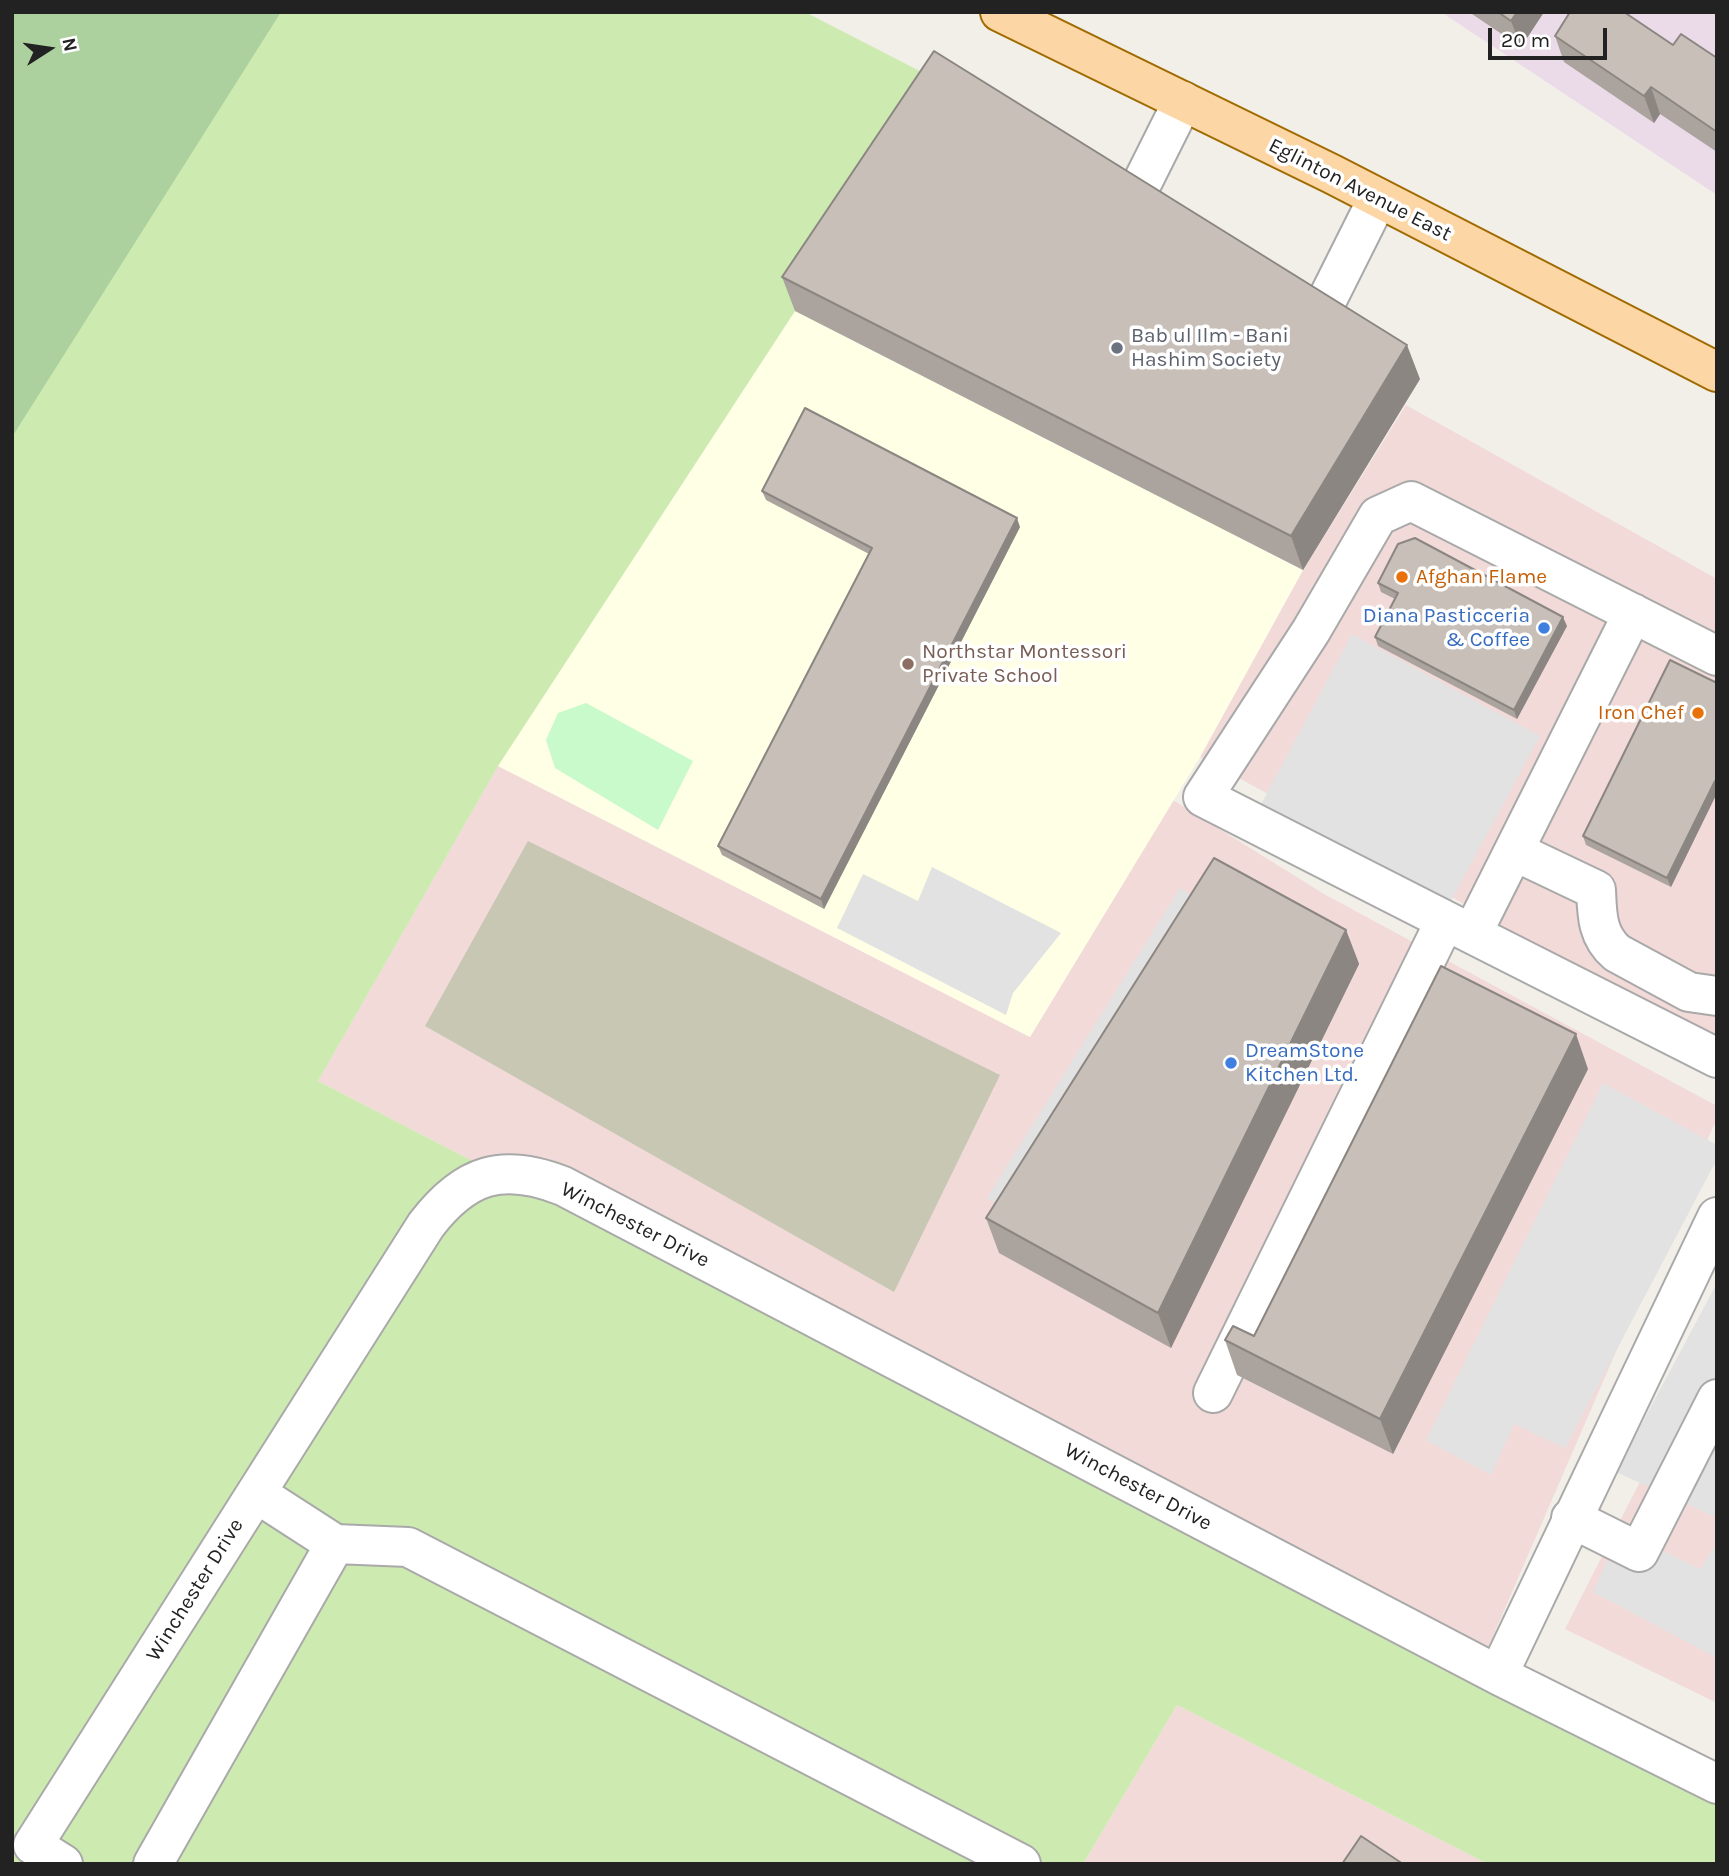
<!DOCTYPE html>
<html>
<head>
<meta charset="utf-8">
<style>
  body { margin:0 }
  #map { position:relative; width:1729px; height:1876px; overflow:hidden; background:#f2efe9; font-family:Karla,sans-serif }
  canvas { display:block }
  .frame { position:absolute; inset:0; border:14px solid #222; pointer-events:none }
  .north { position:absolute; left:14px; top:14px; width:70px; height:70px; -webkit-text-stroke:5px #fff; paint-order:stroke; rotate:78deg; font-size:19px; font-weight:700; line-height:28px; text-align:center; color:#222 }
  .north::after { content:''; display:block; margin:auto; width:24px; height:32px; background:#222; clip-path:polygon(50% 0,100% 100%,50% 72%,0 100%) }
  .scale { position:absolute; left:1488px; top:28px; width:119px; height:32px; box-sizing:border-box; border:4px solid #222; border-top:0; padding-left:9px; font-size:21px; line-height:24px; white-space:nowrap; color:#222; -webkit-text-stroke:5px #fff; paint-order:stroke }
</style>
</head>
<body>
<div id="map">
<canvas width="1729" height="1876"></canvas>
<div class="frame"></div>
<div class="north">N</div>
<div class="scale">20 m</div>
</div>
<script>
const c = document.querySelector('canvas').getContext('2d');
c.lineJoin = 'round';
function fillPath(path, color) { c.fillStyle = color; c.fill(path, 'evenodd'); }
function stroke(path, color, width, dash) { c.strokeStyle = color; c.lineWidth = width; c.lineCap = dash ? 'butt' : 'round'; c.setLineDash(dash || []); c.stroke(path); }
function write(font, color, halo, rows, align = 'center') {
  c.font = font + ' Karla,sans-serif'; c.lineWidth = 7; c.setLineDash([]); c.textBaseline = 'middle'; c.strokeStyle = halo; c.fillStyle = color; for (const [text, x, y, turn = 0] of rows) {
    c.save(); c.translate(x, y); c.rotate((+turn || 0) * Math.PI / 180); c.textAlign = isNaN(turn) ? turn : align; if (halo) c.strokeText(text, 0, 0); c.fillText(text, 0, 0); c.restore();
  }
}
const commercial = new Path2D(`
  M 1406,405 L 1717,579 L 1717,1054 L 1386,858 L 1200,757 L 1303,570 Z
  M 498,766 L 1030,1037 L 1173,800 L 1324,894 L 1717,1106 L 1717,1118 L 1474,1680 L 318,1081 Z
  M 1717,1330 L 1717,1703 L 1565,1629 Z
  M 1177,1705 L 1488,1864 L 1083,1864 Z`);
const industrial = new Path2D(`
  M 1441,12 L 1717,12 L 1717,195 Z`);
const education = new Path2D(`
  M 795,311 L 1303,570 L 1200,757 L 1030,1037 L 498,766 Z`);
const construction = new Path2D(`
  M 528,841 L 1000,1075 L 894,1292 L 425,1026 Z`);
const grass = new Path2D(`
  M 12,12 L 805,12 L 947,85 L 795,311 L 498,766 L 318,1081 L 1474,1680 L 1717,1796 L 1717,1864 L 1488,1864 L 1177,1705 L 1083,1864 L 12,1864 Z`);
const forest = new Path2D(`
  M 12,12 L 281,12 L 12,437 Z`);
const park = new Path2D(`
  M 586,703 L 693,761 L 658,830 L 555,768 L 546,740 L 558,713 Z`);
const parking = new Path2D(`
  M 1352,634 L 1540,736 L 1448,906 L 1259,808 Z
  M 932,867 L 1061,933 L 1013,993 L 1006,1015 L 837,928 L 863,874 L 918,901 Z
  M 1180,888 L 1204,903 L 1011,1213 L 987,1198 Z
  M 1603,1083 L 1717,1145 L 1717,1159 L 1565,1448 L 1514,1424 L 1491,1475 L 1426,1440 Z
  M 1717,1283 L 1717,1513 L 1715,1517 L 1616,1472 Z
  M 1621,1530 L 1700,1569 L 1717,1543 L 1717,1658 L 1593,1592 Z`);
const minor = new Path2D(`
  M 1113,223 L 1133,201 L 1183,101
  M 1305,344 L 1378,198
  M 1633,613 L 1472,934 L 1717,1058
  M 1514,851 L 1596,890 C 1597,915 1597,936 1617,953 L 1689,992 L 1717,996
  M 1472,934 L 1203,797 L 1311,631 L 1378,516 L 1411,501 L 1717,656
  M 1717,1217 L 1498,1675 L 1717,1784
  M 1213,1393 L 1445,921
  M 256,1493 L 335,1544 L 408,1547 L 1021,1864
  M 1571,1518 L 1639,1552 L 1717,1399
  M 63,1864 L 33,1845 L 426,1225 C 465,1174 502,1162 563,1186 L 1498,1675
  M 153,1864 L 335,1544`);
const major = new Path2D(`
  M 1000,12 L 1332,174 L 1717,372`);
const wall = new Path2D(`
  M 1469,12 L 1544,12 L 1521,47 Z
  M 1555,36 L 1673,45 L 1717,58 L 1717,152 L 1660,114 L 1654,123 L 1564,62 Z
  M 782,277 L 1420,379 L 1303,570 L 795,311 Z
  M 762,491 L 1020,527 L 824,909 L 722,855 L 718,846 L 869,554 L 766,500 Z
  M 1378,583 L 1567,626 L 1517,719 L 1378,646 L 1375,637 L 1395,599 L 1381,592 Z
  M 1717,683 L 1717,793 L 1671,887 L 1586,845 L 1583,836 Z
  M 1346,930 L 1359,964 L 1171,1348 L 999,1253 L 986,1218 Z
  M 1588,1069 L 1393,1454 L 1237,1375 L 1225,1340 L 1254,1336 Z`);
const shadedWall = new Path2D(`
  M 1517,12 L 1544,12 L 1521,47 L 1511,21 Z
  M 1651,87 L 1660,114 L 1654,123 L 1644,96 Z
  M 1407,345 L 1420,379 L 1303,570 L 1291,536 Z
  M 1017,518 L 1020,527 L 824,909 L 821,899 Z
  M 1563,617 L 1567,626 L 1517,719 L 1514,710 Z
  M 1715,781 L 1717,786 L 1717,793 L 1671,887 L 1667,878 Z
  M 1346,930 L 1359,964 L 1171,1348 L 1158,1313 Z
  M 1576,1034 L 1588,1069 L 1393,1454 L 1380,1419 Z`);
const building = new Path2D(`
  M 1498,12 L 1517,12 L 1511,21 Z
  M 1570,12 L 1624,12 L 1673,45 L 1681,34 L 1717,58 L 1717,132 L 1651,87 L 1644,96 L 1555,36 Z
  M 934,51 L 1407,345 L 1291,536 L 782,277 Z
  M 805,408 L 1017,518 L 821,899 L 718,846 L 872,548 L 762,491 Z
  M 1415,538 L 1563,617 L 1514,710 L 1375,637 L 1398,593 L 1378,583 L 1398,544 Z
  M 1670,660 L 1717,683 L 1717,781 L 1715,781 L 1667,878 L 1583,836 Z
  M 1214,858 L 1346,930 L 1158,1313 L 986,1218 Z
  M 1441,966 L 1576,1034 L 1380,1419 L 1225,1340 L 1233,1326 L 1254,1336 Z
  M 1361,1836 L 1403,1864 L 1342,1864 Z`);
const markers = [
  [1117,348,7,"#6b7280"],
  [1402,577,7,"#e8710a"],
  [1544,628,7,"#3f7fe0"],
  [908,664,7,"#8d6e63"],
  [1698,713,7,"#e8710a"],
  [1231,1063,7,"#3f7fe0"]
];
const streetNames = [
  ["Eglinton Avenue East",1360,190,27],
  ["Winchester Drive",635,1225,27],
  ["Winchester Drive",1138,1487,28],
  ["Winchester Drive",195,1590,-58]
];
const worshipNames = [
  ["Bab ul Ilm - Bani",1131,336],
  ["Hashim Society",1131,360]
];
const foodNames = [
  ["Afghan Flame",1416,577],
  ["Iron Chef",1684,713,"right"]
];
const shopNames = [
  ["Diana Pasticceria",1530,616],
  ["& Coffee",1530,640],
  ["DreamStone",1245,1051,"left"],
  ["Kitchen Ltd.",1245,1075,"left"]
];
const educationNames = [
  ["Northstar Montessori",922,652],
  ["Private School",922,676]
];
fillPath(commercial, '#f2dad9');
fillPath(industrial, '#ebdbe8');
fillPath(education, '#ffffe5');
fillPath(construction, '#c7c7b4');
fillPath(grass, '#cdebb0');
fillPath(forest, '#add19e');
fillPath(park, '#c8facc');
fillPath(parking, '#e2e2e2');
stroke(minor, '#a9a9a9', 42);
stroke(major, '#a06b00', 42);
stroke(minor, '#fff', 38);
stroke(major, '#fcd6a4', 38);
fillPath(wall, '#aba49e');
fillPath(shadedWall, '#8b8681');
fillPath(building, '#c7bfb8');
stroke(building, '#8b8681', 2);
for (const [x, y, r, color] of markers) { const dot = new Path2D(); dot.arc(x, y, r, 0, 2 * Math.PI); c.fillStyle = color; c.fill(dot); stroke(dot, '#fff', 2.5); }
write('21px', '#222', '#fff', streetNames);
write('21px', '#5b616d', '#fff', worshipNames, 'left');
write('21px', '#c56008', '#fff', foodNames, 'left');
write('21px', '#366cbe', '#fff', shopNames, 'right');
write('21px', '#785e54', '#fff', educationNames, 'left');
</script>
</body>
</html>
